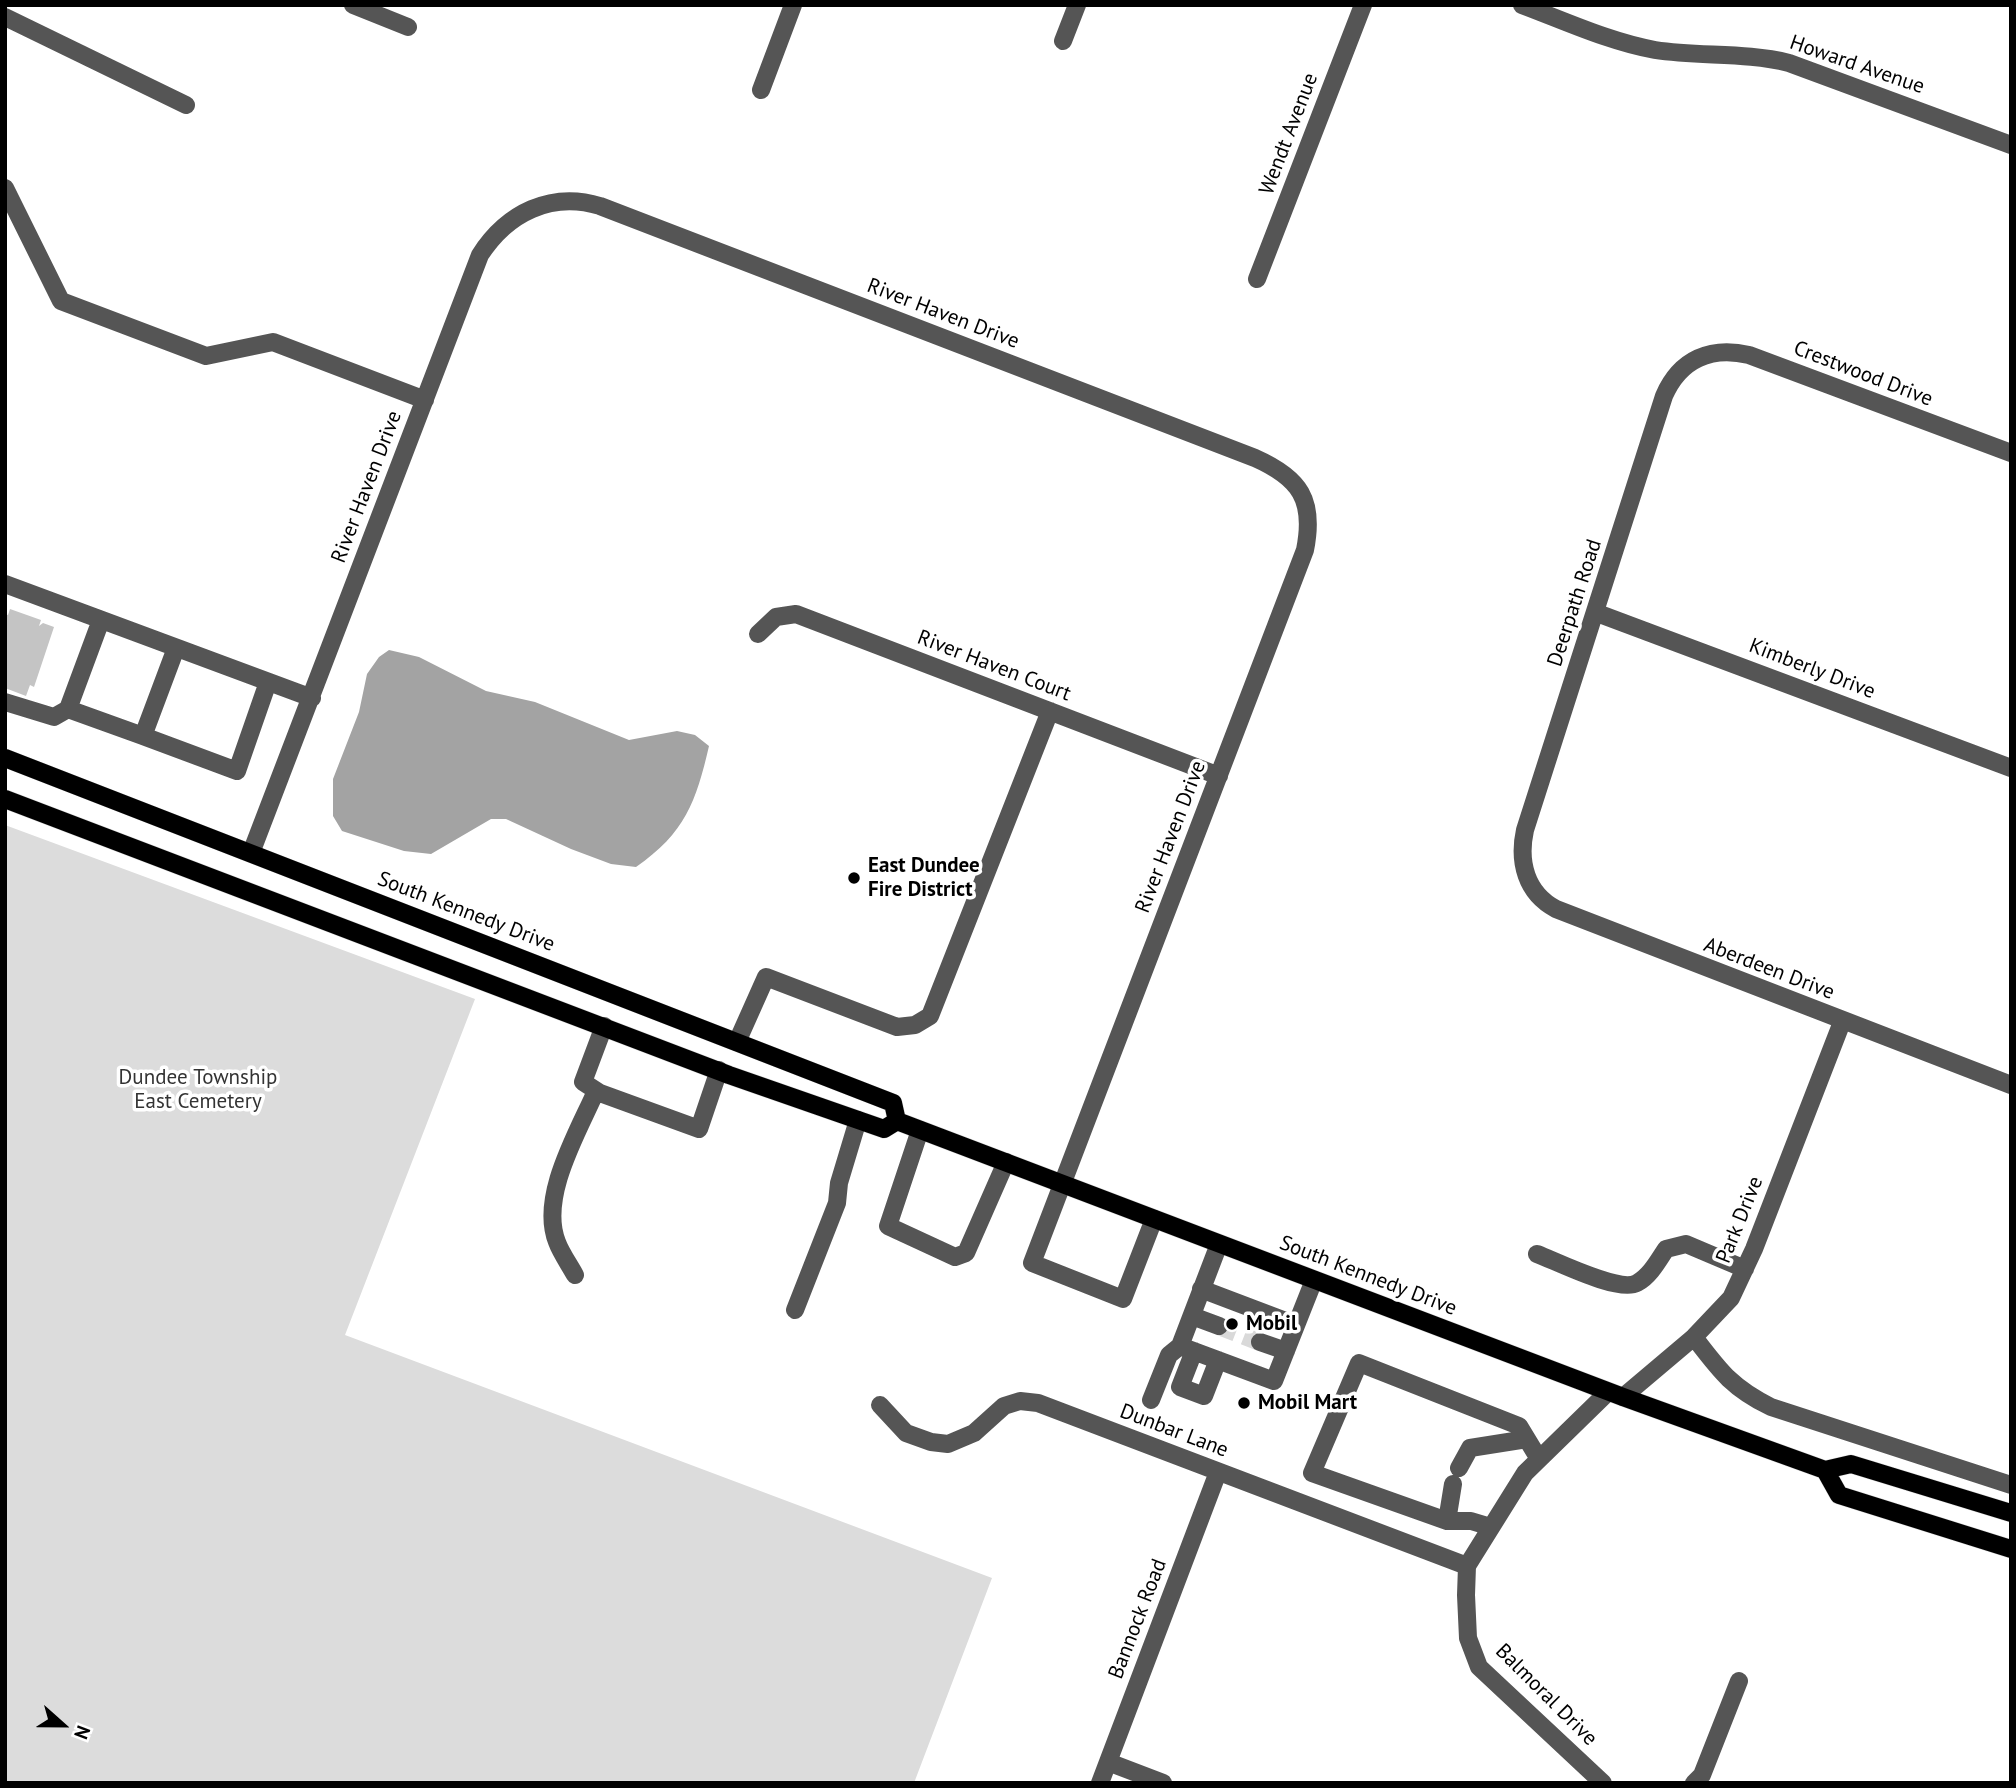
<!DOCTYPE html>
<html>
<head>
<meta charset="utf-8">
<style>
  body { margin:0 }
  #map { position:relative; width:2016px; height:1788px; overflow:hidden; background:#fff; font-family:"PT Sans",sans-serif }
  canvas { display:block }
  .frame { position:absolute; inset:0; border:7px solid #000; pointer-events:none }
  .north { position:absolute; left:28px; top:1690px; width:70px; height:70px; -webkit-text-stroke:5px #fff; paint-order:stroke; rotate:111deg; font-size:19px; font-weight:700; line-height:28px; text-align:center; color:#000 }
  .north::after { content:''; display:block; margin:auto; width:24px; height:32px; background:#000; clip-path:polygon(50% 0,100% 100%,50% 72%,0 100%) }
</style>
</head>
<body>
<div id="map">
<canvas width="2016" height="1788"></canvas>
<div class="frame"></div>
<div class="north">N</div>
</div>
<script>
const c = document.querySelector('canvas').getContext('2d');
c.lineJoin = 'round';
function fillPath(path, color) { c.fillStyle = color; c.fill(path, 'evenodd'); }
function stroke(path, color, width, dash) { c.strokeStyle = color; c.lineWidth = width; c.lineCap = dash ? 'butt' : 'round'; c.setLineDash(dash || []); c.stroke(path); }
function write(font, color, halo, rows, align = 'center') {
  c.font = font + ' "PT Sans",sans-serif'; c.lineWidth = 7; c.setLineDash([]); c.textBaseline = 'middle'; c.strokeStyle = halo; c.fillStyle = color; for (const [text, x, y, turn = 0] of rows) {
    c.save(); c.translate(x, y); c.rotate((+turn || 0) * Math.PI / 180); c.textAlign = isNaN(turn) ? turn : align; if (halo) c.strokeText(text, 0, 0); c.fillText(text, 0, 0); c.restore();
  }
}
const green = new Path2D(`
  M 5,825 L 475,999 L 345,1335 L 992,1578 L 914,1783 L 5,1783 Z`);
const water = new Path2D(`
  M 389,650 L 419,657 L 486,691 L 535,702 L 629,740 L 677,731 L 695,735 L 709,746 C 696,802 685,833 636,867 L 611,864 L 571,849 L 506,819 L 491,819 L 431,854 L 404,851 L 342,831 L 333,816 L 333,779 L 359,712 L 367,674 L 379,657 Z`);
const building = new Path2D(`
  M 10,609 L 41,620 L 39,626 L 43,623 L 54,627 L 34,687 L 30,685 L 26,696 L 5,688 L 5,614 L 8,615 Z`);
const minorTunnel = new Path2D(`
  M 1219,1326 L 1260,1342`);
const minor = new Path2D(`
  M 353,5 L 408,27
  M 1522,5 C 1565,21 1610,42 1655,50 C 1700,57 1745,52 1789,63 L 2011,145
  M 5,17 L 186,105
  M 1063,41 L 1077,5
  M 761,90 L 793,5
  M 5,188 L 61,301 L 206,356 L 273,342 L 425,400
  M 1257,279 L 1363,5
  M 2011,453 L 1749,355 C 1711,346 1680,359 1664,396 L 1525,830 C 1518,862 1526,893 1556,909 L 2011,1085
  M 5,584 L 312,698
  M 1597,613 L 2011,768
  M 101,620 L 68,709 L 143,736
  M 758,634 L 776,617 L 796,614 L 1219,776
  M 176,648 L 143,736 L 237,771 L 268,682
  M 5,702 L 54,717 L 68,709
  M 251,853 L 480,255 C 507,213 551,191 600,206 L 1255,458 C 1300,478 1315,500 1305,550 L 1032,1263 L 1123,1299 L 1154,1219
  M 604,1026 L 583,1082 L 600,1093 L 699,1129 L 719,1070
  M 737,1042 L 766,977 L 897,1027 L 915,1025 L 930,1016 L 1050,711
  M 920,1130 L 888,1226 L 955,1257 L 966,1253 L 1006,1162
  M 1219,1244 L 1180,1346 L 1274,1381 L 1314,1280
  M 1537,1254 C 1558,1262 1619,1293 1637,1283 C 1650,1276 1658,1261 1666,1249 L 1686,1244 L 1745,1269
  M 575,1275 C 569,1264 561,1253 557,1242 C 539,1197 578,1132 596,1091
  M 1201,1289 L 1296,1325
  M 795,1310 L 837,1203 L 839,1183 L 858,1120
  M 1192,1316 L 1219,1326
  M 1694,1337 C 1720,1371 1732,1388 1771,1407 L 2011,1485
  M 1260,1342 L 1286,1351
  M 1194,1351 L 1180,1387 L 1204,1396 L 1218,1360
  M 1623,1397 L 1694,1337 L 1731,1298 L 1754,1249 L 1842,1022
  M 1151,1400 L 1169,1355 L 1180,1346
  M 880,1405 L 906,1433 L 931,1442 L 948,1444 L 974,1433 L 1004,1406 L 1020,1401 L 1038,1403 L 1467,1566
  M 1459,1468 L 1470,1448 L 1527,1439
  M 1447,1521 L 1453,1484
  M 1491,1527 L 1471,1521 L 1447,1521 L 1312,1473 L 1359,1363 L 1519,1426 L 1539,1459
  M 1108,1762 L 1163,1783
  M 1100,1783 L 1218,1472
  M 1603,1783 L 1479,1667 L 1468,1638 L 1466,1595 L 1467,1566 L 1525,1473 L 1608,1392
  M 1694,1783 L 1702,1775 L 1739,1681`);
const major = new Path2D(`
  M 5,758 L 893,1103 L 897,1121
  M 5,799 L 729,1075 L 884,1129 L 897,1121
  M 897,1121 L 1623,1397 L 1825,1470 L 1851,1464 L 2011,1513
  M 1825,1470 L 1839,1495 L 2011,1549`);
const markers = [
  [854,878,7,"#000"],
  [1232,1324,7,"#000"],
  [1244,1403,7,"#000"]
];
const streetNames = [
  ["Howard Avenue",1857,65,19],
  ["Wendt Avenue",1289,134,-69],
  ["River Haven Drive",943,314,21],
  ["Crestwood Drive",1863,374,21],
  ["River Haven Drive",367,487,-69],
  ["Deerpath Road",1575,603,-72],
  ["River Haven Court",994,666,21],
  ["Kimberly Drive",1812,669,21],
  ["River Haven Drive",1171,837,-69],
  ["South Kennedy Drive",466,912,21],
  ["Aberdeen Drive",1769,969,21],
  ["Park Drive",1740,1220,-68],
  ["South Kennedy Drive",1368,1276,21],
  ["Dunbar Lane",1174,1431,21],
  ["Bannock Road",1138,1619,-69],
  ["Balmoral Drive",1546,1695,45]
];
const poiNames = [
  ["East Dundee",868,866],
  ["Fire District",868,890],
  ["Mobil",1246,1324],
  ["Mobil Mart",1258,1403]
];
const parkNames = [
  ["Dundee Township",198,1078],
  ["East Cemetery",198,1102]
];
fillPath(green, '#dcdcdc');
fillPath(water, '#a3a3a3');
fillPath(building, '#c4c4c4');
stroke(minorTunnel, '#d9d9d9', 18, [18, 9]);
stroke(major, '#dbdbdb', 19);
stroke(minor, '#555', 18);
stroke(major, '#000', 18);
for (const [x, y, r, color] of markers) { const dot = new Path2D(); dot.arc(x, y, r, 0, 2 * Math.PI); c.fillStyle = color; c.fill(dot); stroke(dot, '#fff', 2.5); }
write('21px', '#000', '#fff', streetNames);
write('bold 21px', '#000', '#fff', poiNames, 'left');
write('21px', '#333', '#fff', parkNames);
</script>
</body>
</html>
